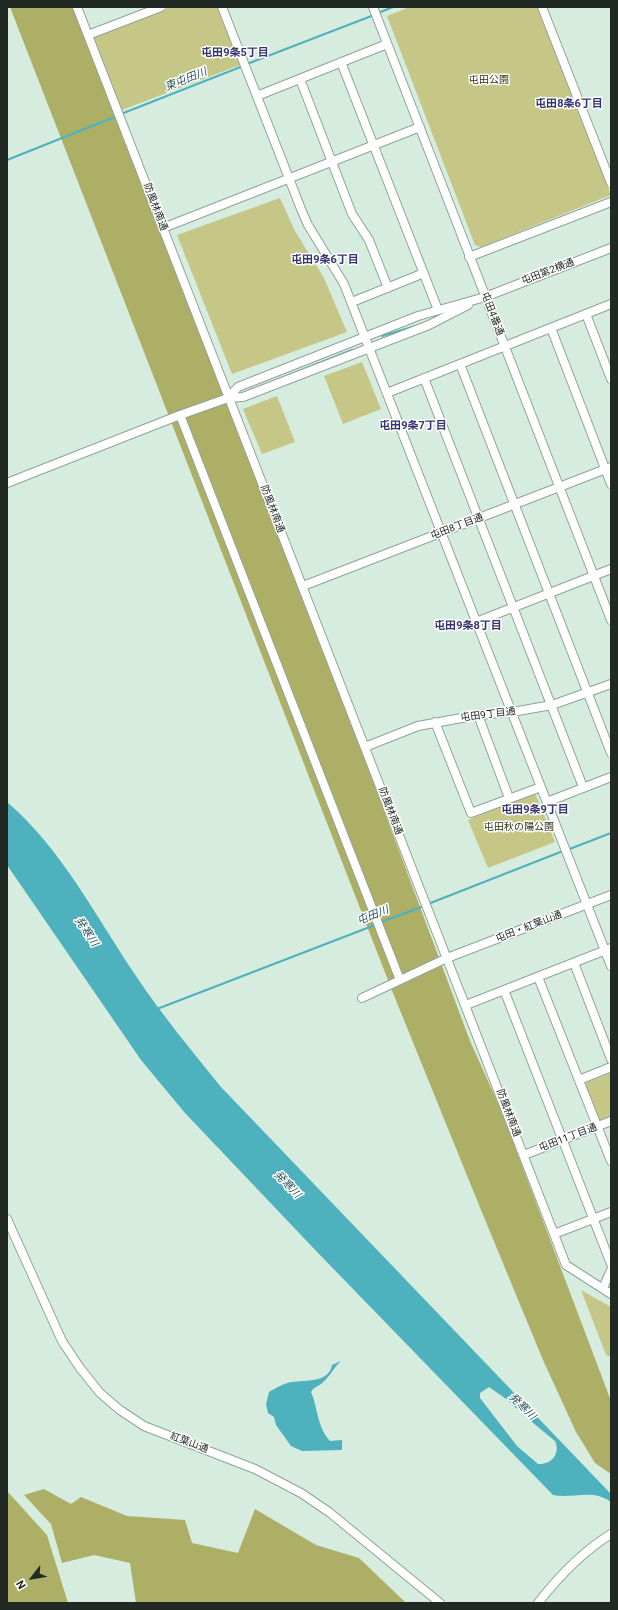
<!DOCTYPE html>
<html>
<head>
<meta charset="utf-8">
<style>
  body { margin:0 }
  #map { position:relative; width:618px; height:1610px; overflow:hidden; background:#d5ecde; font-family:Roboto,sans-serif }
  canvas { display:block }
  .frame { position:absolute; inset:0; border:8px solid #212924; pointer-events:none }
  .north { position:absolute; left:12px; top:1558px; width:40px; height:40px; -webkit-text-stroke:3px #fff; paint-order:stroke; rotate:239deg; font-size:11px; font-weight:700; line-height:16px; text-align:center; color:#212924 }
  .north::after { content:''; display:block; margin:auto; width:14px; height:18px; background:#212924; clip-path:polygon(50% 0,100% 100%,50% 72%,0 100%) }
</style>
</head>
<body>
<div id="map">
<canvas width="618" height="1610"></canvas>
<div class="frame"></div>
<div class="north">N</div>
</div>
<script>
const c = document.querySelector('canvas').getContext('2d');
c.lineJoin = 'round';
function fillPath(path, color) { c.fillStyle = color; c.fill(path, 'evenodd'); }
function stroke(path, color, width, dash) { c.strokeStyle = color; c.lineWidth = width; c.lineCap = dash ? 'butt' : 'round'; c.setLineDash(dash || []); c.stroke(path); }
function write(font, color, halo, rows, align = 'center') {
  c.font = font + ' Roboto,"Noto Sans JP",sans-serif'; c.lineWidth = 3; c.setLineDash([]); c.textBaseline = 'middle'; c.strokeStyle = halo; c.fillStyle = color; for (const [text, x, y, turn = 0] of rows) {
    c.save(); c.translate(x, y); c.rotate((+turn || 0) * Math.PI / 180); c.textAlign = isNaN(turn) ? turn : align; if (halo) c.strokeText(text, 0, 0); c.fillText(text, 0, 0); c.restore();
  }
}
const green = new Path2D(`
  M 170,7 L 218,7 L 240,65 L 122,110 L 93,37 Z
  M 410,7 L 538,7 L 611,195 L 481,247 L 475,245 L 387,16 Z
  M 280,198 L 295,231 L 324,278 L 347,332 L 232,374 L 177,235 Z
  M 362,362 L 381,409 L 343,424 L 324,376 Z
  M 277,396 L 295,442 L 262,454 L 243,409 Z
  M 535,793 L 555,842 L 488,868 L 468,820 Z
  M 611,1073 L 611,1117 L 600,1122 L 585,1083 Z
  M 581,1290 L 611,1307 L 611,1357 L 606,1355 Z`);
const forest = new Path2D(`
  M 10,7 L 73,7 L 221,383 L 325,657 L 342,698 L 470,1041 L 501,1110 L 611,1401 L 611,1474 L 595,1463 L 576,1432 L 543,1360 L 481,1210 L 393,993 Z
  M 44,1489 L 71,1504 L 81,1497 L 127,1516 L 185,1520 L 192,1543 L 238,1553 L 255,1509 L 316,1545 L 359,1558 L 406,1603 L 136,1603 L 130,1563 L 94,1555 L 62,1563 L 51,1524 L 24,1495 Z
  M 7,1491 L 47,1535 L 68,1603 L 7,1603 Z`);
const water = new Path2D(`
  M 7,802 C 62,849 96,917 136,976 C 162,1015 192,1051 221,1087 L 611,1494 L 611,1502 C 593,1488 573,1499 553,1495 L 320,1255 L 185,1113 L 141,1060 L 7,865 ZM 489,1387 L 509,1401 L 516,1408 L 522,1409 L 528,1414 L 532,1422 L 555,1441 C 561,1454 551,1465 538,1464 L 517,1446 L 480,1398 L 480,1393 Z
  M 341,1361 C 333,1368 329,1378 321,1384 C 317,1387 314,1387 311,1392 C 318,1408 317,1427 330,1441 L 342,1440 L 342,1450 L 302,1451 L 291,1446 L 276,1425 L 274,1417 L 268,1413 L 266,1404 L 269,1392 C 276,1388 284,1383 292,1382 C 306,1380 329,1383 332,1365 Z`);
const stream = new Path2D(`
  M 378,13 L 393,7
  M 247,64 L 374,15
  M 121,114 L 243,66
  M 7,160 L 117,116
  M 382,336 L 419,325
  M 269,383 L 352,350
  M 567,850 L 611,833
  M 428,904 L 563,851
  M 379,923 L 424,906
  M 157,1009 L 375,925`);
const minor = new Path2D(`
  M 77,7 L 566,1265 L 611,1294
  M 222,7 L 301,209 L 308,225 L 344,284 L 611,966
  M 373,7 L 611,620
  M 542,7 L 611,183
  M 88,35 L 161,7
  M 341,62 L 438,310
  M 300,79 L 352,214 L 369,240 L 388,288
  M 257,96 L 387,44
  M 163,228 L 420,127
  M 469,257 L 611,202
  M 352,302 L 424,273
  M 586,314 L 611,379
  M 551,328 L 611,484
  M 460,364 L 611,753
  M 424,378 L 583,787
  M 387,393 L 611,304
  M 228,398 L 238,387 L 418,316 L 485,297 L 611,248
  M 180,415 L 228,398 L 243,397 L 429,325 L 468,305
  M 7,483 L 180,415 L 400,980
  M 303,586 L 611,467
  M 476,622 L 611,569
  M 478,715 L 509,798
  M 435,722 L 471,813 L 541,787
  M 365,747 L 418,726 L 478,715 L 512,712 L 552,705 L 611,684
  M 547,802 L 611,777
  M 574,963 L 611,1059
  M 538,977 L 611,1161
  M 504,990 L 611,1264
  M 362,998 L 447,958 L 611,895
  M 466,1005 L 611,948
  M 579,1080 L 611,1067
  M 524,1155 L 611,1121
  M 7,1219 L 62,1341 L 80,1368 L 100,1393 L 120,1410 L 144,1426 L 255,1469 L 301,1493 L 329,1512 L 440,1603
  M 554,1234 L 611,1212
  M 603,1288 L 611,1270
  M 538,1603 C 559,1576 582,1552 611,1534`);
const parkNames = [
  ["屯田公園",489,80],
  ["屯田秋の陽公園",519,827]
];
const streetNames = [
  ["防風林南通",155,207,69],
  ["屯田第2横通",548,272,-21],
  ["屯田4番通",492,314,69],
  ["防風林南通",272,509,69],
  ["屯田8丁目通",457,527,-21],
  ["屯田9丁目通",488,715,-7],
  ["防風林南通",390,811,69],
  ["屯田・紅葉山通",529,927,-21],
  ["防風林南通",508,1113,69],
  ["屯田11丁目通",568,1138,-21],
  ["紅葉山通",189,1443,21]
];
const neighbourhoodNames = [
  ["屯田9条5丁目",235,53],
  ["屯田8条6丁目",569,104],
  ["屯田9条6丁目",325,260],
  ["屯田9条7丁目",413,426],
  ["屯田9条8丁目",468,626],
  ["屯田9条9丁目",535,810]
];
const waterNames = [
  ["東屯田川",186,80,-22],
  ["屯田川",373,916,-21],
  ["発寒川",86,932,56],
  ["発寒川",287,1185,46],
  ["発寒川",522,1407,44]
];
fillPath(green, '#c6c787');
fillPath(forest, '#aeaf67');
fillPath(water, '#4eb1be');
stroke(stream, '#4eb1be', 2);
stroke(minor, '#8ea396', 10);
stroke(minor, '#fff', 8);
write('10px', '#2f2f0f', '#fff', parkNames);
write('10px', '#212924', '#fff', streetNames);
write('bold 11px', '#363571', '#fff', neighbourhoodNames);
write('italic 11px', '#2b575d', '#fff', waterNames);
</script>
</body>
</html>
